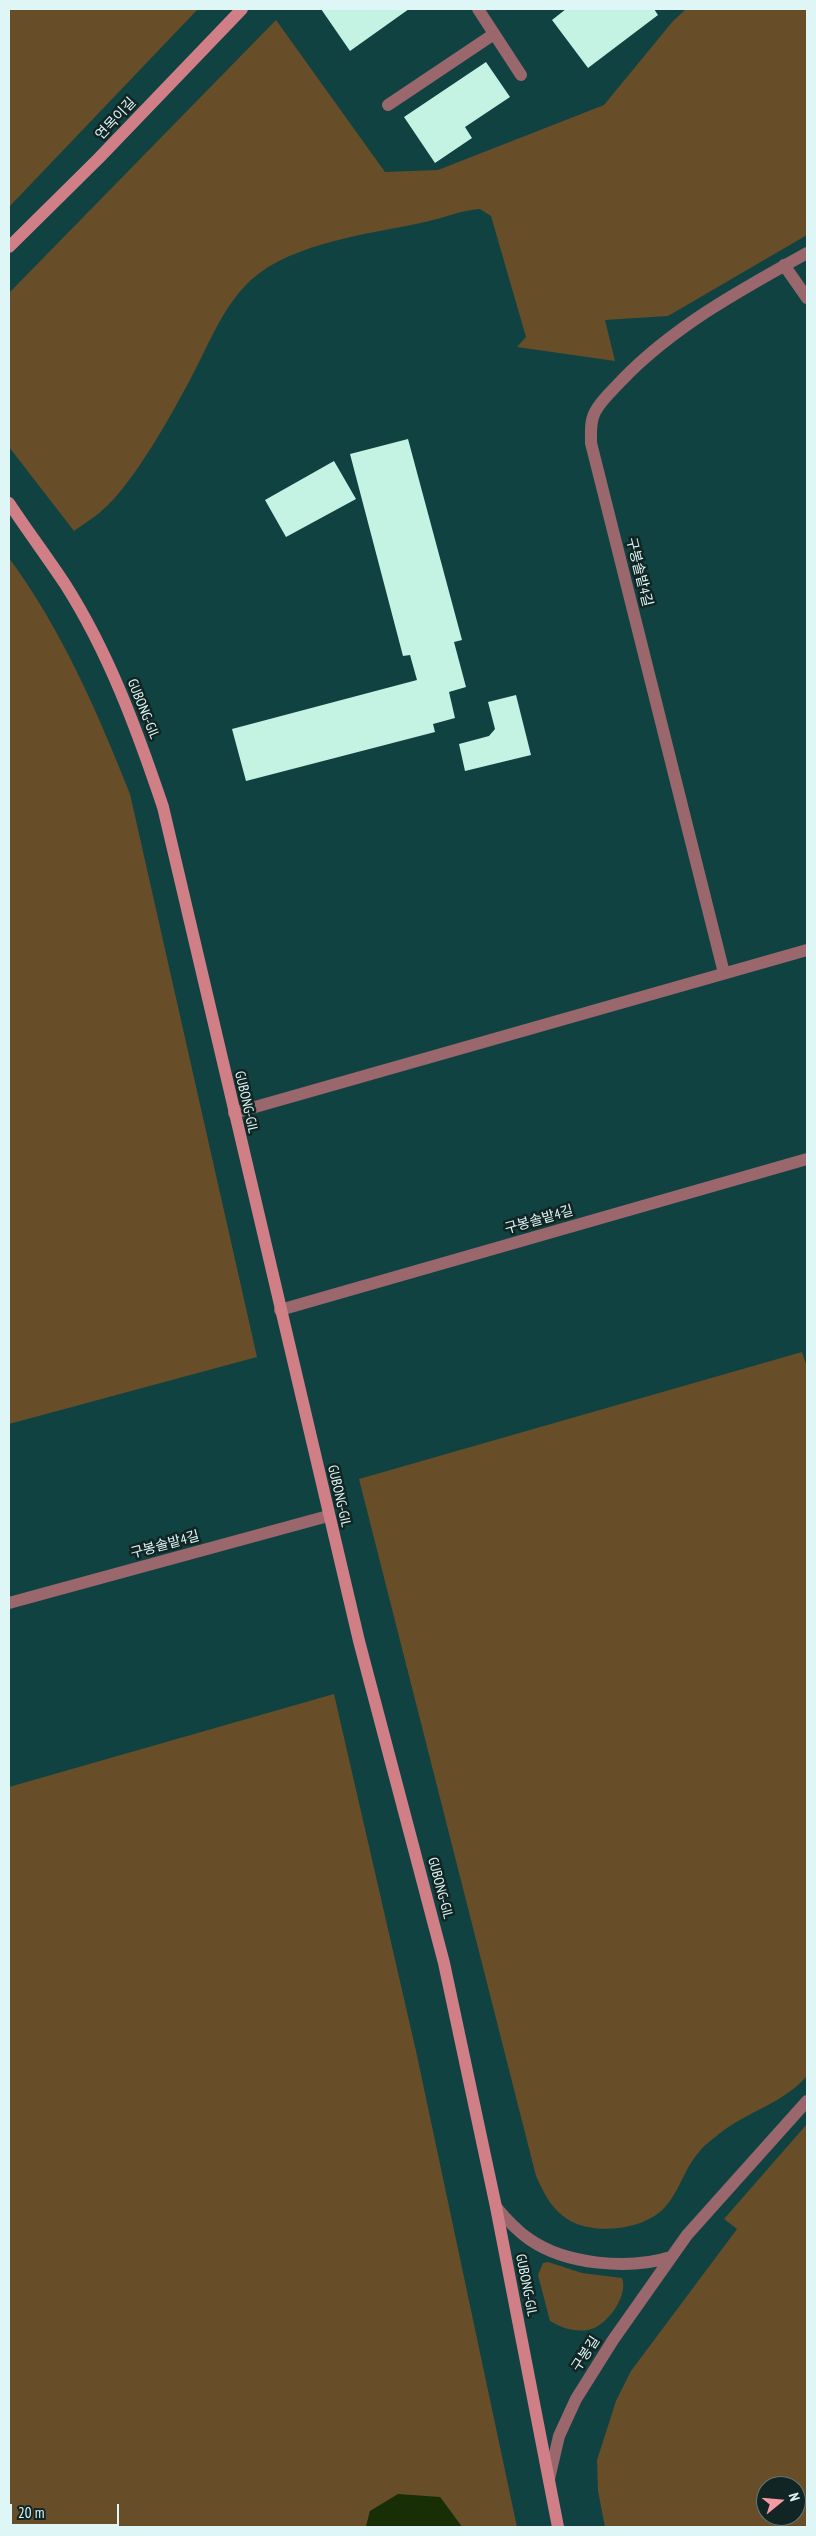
<!DOCTYPE html>
<html>
<head>
<meta charset="utf-8">
<style>
  body { margin:0 }
  #map { position:relative; width:816px; height:2536px; overflow:hidden; background:#104241; font-family:"PT Sans Narrow",sans-serif }
  canvas { display:block }
  .frame { position:absolute; inset:0; border:10px solid #def6f5; pointer-events:none }
  .north { position:absolute; left:756px; top:2476px; width:50px; height:50px; box-sizing:border-box; background:#112524; border:1px solid #637978; border-radius:50%; rotate:73deg; font-size:14px; font-weight:700; line-height:20px; text-align:center; color:#def6f5 }
  .north::after { content:''; display:block; margin:auto; width:18px; height:22px; background:#f49aa3; clip-path:polygon(50% 0,100% 100%,50% 72%,0 100%) }
  .scale { position:absolute; left:10px; top:2504px; width:109px; height:22px; box-sizing:border-box; border:2px solid #def6f5; border-top:0; padding-left:6px; font-size:15px; line-height:18px; white-space:nowrap; color:#def6f5; -webkit-text-stroke:4px #112524; paint-order:stroke }
</style>
</head>
<body>
<div id="map">
<canvas width="816" height="2536"></canvas>
<div class="frame"></div>
<div class="north">N</div>
<div class="scale">20 m</div>
</div>
<script>
const c = document.querySelector('canvas').getContext('2d');
c.lineJoin = 'round';
function fillPath(path, color) { c.fillStyle = color; c.fill(path, 'evenodd'); }
function stroke(path, color, width, dash) { c.strokeStyle = color; c.lineWidth = width; c.lineCap = dash ? 'butt' : 'round'; c.setLineDash(dash || []); c.stroke(path); }
function write(font, color, halo, rows, align = 'center') {
  c.font = font + ' "PT Sans Narrow","Noto Sans KR",sans-serif'; c.lineWidth = 5; c.setLineDash([]); c.textBaseline = 'middle'; c.strokeStyle = halo; c.fillStyle = color; for (const [text, x, y, turn = 0] of rows) {
    c.save(); c.translate(x, y); c.rotate((+turn || 0) * Math.PI / 180); c.textAlign = isNaN(turn) ? turn : align; if (halo) c.strokeText(text, 0, 0); c.fillText(text, 0, 0); c.restore();
  }
}
const green = new Path2D(`
  M 9,9 L 198,9 L 9,207 Z
  M 686,9 L 807,9 L 807,235 L 668,316 L 605,320 L 615,361 L 517,347 L 526,337 L 491,216 L 480,209 C 461,210 444,218 425,222 C 371,234 293,242 251,280 C 223,306 209,344 192,376 C 172,414 137,477 107,506 C 97,516 85,523 74,531 L 9,447 L 9,293 L 276,20 L 385,172 L 438,170 L 604,105 L 673,21 Z
  M 9,558 C 62,630 97,711 130,794 L 257,1357 L 9,1424 Z
  M 802,1352 L 807,1367 L 807,2076 C 784,2103 746,2112 719,2134 C 712,2140 704,2145 699,2152 C 683,2170 678,2197 660,2212 C 637,2231 587,2236 563,2216 C 549,2205 543,2191 536,2176 L 359,1479 Z
  M 334,1694 L 416,2051 L 517,2527 L 462,2527 L 440,2497 L 370,2511 L 366,2527 L 9,2527 L 9,1787 Z
  M 807,2124 L 807,2527 L 605,2527 L 598,2491 L 597,2460 L 616,2401 L 631,2371 L 737,2229 L 724,2219 ZM 766,2486 L 796,2486 L 796,2516 L 766,2516 Z
  M 548,2262 L 582,2273 L 622,2278 C 629,2296 606,2327 588,2330 C 573,2332 562,2328 550,2321 L 538,2275 L 543,2263 Z`);
const water = new Path2D(`
  M 398,2494 L 440,2497 L 462,2527 L 366,2527 L 370,2511 Z`);
const building = new Path2D(`
  M 321,9 L 409,9 L 350,51 Z
  M 566,9 L 654,9 L 658,15 L 588,68 L 552,20 Z
  M 486,62 L 510,97 L 465,127 L 472,138 L 435,163 L 404,117 Z
  M 408,439 L 462,640 L 454,642 L 466,687 L 449,692 L 455,718 L 433,724 L 435,732 L 246,781 L 232,729 L 417,680 L 410,655 L 403,656 L 350,454 Z
  M 334,461 L 356,499 L 286,537 L 265,500 Z
  M 516,695 L 531,755 L 465,771 L 459,744 L 489,736 L 495,729 L 488,702 Z`);
const lane = new Path2D(`
  M 478,9 L 521,75
  M 388,105 L 494,34`);
const street = new Path2D(`
  M 784,265 L 807,298
  M 724,973 L 591,443 C 591,433 590,421 595,412 C 601,400 613,390 622,380 C 674,326 742,289 807,253
  M 234,1113 L 807,950
  M 280,1310 L 807,1159
  M 9,1603 L 328,1516
  M 496,2207 C 506,2219 516,2230 529,2239 C 566,2265 629,2270 671,2257
  M 549,2479 L 559,2436 L 576,2399 L 613,2340 L 687,2235 L 807,2101`);
const secondary = new Path2D(`
  M 9,247 L 99,158 L 242,9
  M 9,503 C 27,530 47,557 65,584 C 109,653 137,730 163,807 L 359,1641 L 444,1963 L 496,2207 L 558,2527`);
const streetNames = [
  ["연목이길",116,119,-47],
  ["구봉솔밭4길",639,572,76],
  ["GUBONG-GIL",143,709,68],
  ["GUBONG-GIL",246,1102,77],
  ["구봉솔밭4길",539,1220,-16],
  ["GUBONG-GIL",339,1496,77],
  ["구봉솔밭4길",165,1545,-15],
  ["GUBONG-GIL",440,1888,75],
  ["GUBONG-GIL",526,2285,79],
  ["구봉길",586,2354,-57]
];
fillPath(green, '#684d29');
fillPath(water, '#182e04');
fillPath(building, '#c4f2e3');
stroke(lane, '#9a676c', 12);
stroke(street, '#9a676c', 12);
stroke(secondary, '#d07f87', 12);
write('14px', '#def6f5', '#112524', streetNames);
</script>
</body>
</html>
